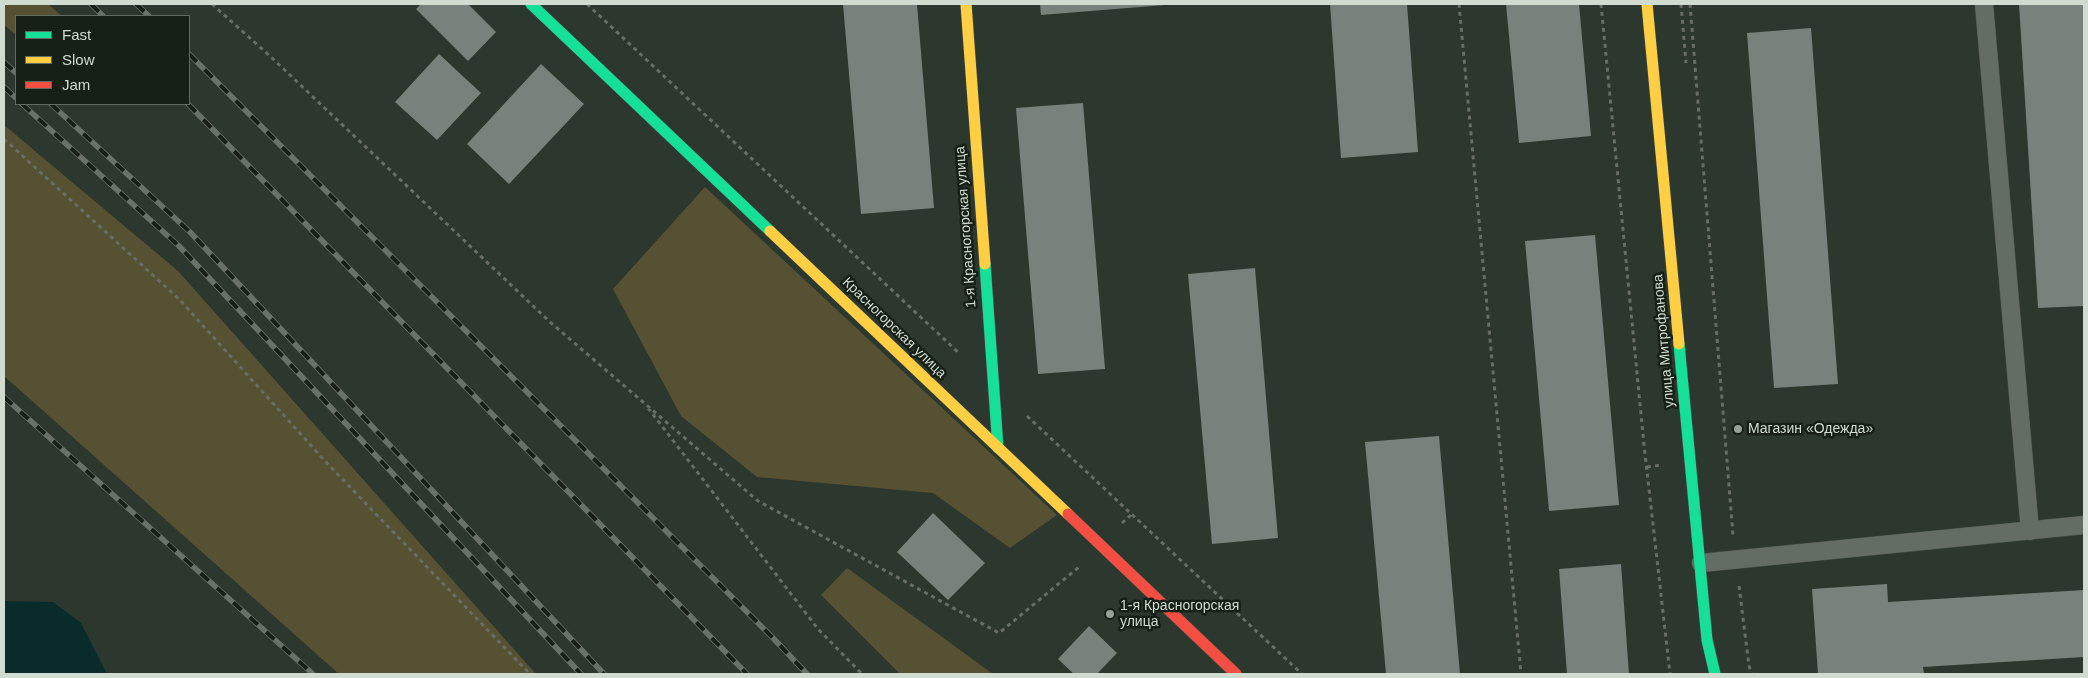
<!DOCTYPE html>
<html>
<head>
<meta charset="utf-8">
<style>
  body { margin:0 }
  #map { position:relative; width:2088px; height:678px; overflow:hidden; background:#2c372d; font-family:Arial,sans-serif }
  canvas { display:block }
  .frame { position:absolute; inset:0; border:5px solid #d0dcd0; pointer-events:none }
  .legend { position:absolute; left:15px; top:15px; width:175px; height:90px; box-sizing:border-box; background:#172017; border:1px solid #616b61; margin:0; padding:6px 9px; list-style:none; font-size:15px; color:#d0dcd0 }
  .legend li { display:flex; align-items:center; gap:10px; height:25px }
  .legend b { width:25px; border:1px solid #616b61 }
</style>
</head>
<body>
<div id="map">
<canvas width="2088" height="678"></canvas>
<div class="frame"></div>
<ul class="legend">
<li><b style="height:6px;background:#16e098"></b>Fast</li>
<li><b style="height:6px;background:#ffcf43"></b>Slow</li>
<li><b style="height:6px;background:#f24e42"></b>Jam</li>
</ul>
</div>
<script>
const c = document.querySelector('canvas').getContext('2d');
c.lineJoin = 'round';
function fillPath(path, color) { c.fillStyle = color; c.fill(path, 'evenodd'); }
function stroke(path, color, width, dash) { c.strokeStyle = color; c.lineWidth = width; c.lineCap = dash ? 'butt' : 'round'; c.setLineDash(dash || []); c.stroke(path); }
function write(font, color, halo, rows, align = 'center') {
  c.font = font + ' Arial,sans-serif'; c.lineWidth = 5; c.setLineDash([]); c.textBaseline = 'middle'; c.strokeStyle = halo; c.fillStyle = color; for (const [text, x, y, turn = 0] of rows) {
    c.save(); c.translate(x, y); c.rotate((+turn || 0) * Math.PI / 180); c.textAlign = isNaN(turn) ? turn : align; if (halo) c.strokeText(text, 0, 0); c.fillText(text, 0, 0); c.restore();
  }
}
const green = new Path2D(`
  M 4,4 L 48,4 L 62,16 L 16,16 L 16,35 L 4,25 Z
  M 4,125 L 178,271 L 536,674 L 339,674 L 4,376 Z
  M 705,187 L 1057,515 L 1010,548 L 933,493 L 757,477 L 681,416 L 613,289 Z
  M 847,568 L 993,674 L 900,674 L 821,595 Z`);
const water = new Path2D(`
  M 4,601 L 53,602 L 81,623 L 107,674 L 4,674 Z`);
const building = new Path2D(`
  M 421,4 L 468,4 L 496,32 L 468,61 L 416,9 Z
  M 843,4 L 917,4 L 934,208 L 861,214 Z
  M 1040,4 L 1165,4 L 1165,5 L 1041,15 Z
  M 1330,4 L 1407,4 L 1418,152 L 1341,158 Z
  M 1506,4 L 1579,4 L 1591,136 L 1519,143 Z
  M 2019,4 L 2084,4 L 2084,306 L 2038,308 Z
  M 1811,28 L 1838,384 L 1774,388 L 1747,33 Z
  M 439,54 L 481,93 L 437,140 L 395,102 Z
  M 541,64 L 584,104 L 509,184 L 467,144 Z
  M 1083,103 L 1105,369 L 1038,374 L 1016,108 Z
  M 1595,235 L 1619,505 L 1549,511 L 1525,241 Z
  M 1255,268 L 1278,538 L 1212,544 L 1188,274 Z
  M 1439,436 L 1460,674 L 1386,674 L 1365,442 Z
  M 933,513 L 985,563 L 948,600 L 897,552 Z
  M 1621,564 L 1629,674 L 1567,674 L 1559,569 Z
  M 1887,584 L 1888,602 L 2084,590 L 2084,657 L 1923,667 L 1924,674 L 1818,674 L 1812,589 Z
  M 1089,626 L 1117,653 L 1097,674 L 1074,674 L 1058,659 Z`);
const path = new Path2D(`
  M 212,4 L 271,57 L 550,322 L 758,501 L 999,633 L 1079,567
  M 587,4 L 960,354
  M 1459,4 L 1521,674
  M 1601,4 L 1644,445 L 1670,674
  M 1681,4 L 1686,63
  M 1690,4 L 1733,535
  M 4,139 L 179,299 L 324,460 L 530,674
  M 648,408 L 818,629 L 862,674
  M 1027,416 L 1302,674
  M 1647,467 L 1661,465
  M 1122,523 L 1131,515
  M 1739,586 L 1749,666 L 1752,674`);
const lane = new Path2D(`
  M 1984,4 L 2030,531
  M 1701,563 L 2084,525`);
const fast = new Path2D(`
  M 531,4 L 770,231
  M 985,264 L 998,448
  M 1679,344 L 1707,640 L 1715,674`);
const slow = new Path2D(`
  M 966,4 L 985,264
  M 1647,4 L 1679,344
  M 770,231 L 1068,514`);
const jam = new Path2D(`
  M 1068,514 L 1236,674`);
const rail = new Path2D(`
  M 91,4 L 103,16
  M 136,4 L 149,16
  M 189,54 L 774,639 L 807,674
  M 4,62 L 16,73
  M 4,87 L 16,98
  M 22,104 L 179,246 L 581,674
  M 51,104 L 190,232 L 604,674
  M 188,104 L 747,674
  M 4,397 L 313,674`);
const markers = [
  [1738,429,5,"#97a297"],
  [1110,614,5,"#97a297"]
];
const streetNames = [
  ["1-я Красногорская улица",966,227,-94],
  ["Красногорская улица",894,328,44],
  ["улица Митрофанова",1664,341,-95]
];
const poiNames = [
  ["Магазин «Одежда»",1748,429],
  ["1-я Красногорская",1120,606],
  ["улица",1120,622]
];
fillPath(green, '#565132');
fillPath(water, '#092c2b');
fillPath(building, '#76827b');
stroke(lane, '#49534a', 19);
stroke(fast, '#49534a', 12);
stroke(slow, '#49534a', 12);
stroke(jam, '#49534a', 12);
stroke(path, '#676e67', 3, [4, 4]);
stroke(lane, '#636d64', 18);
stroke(fast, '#16e098', 11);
stroke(slow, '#ffcf43', 11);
stroke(jam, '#f24e42', 11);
stroke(rail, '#697269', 5.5);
stroke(rail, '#172017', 4, [11]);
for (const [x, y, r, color] of markers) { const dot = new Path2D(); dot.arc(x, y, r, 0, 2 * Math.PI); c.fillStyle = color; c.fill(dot); stroke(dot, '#172017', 2); }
write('14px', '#d0dcd0', '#172017', streetNames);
write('14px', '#d0dcd0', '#172017', poiNames, 'left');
</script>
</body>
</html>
